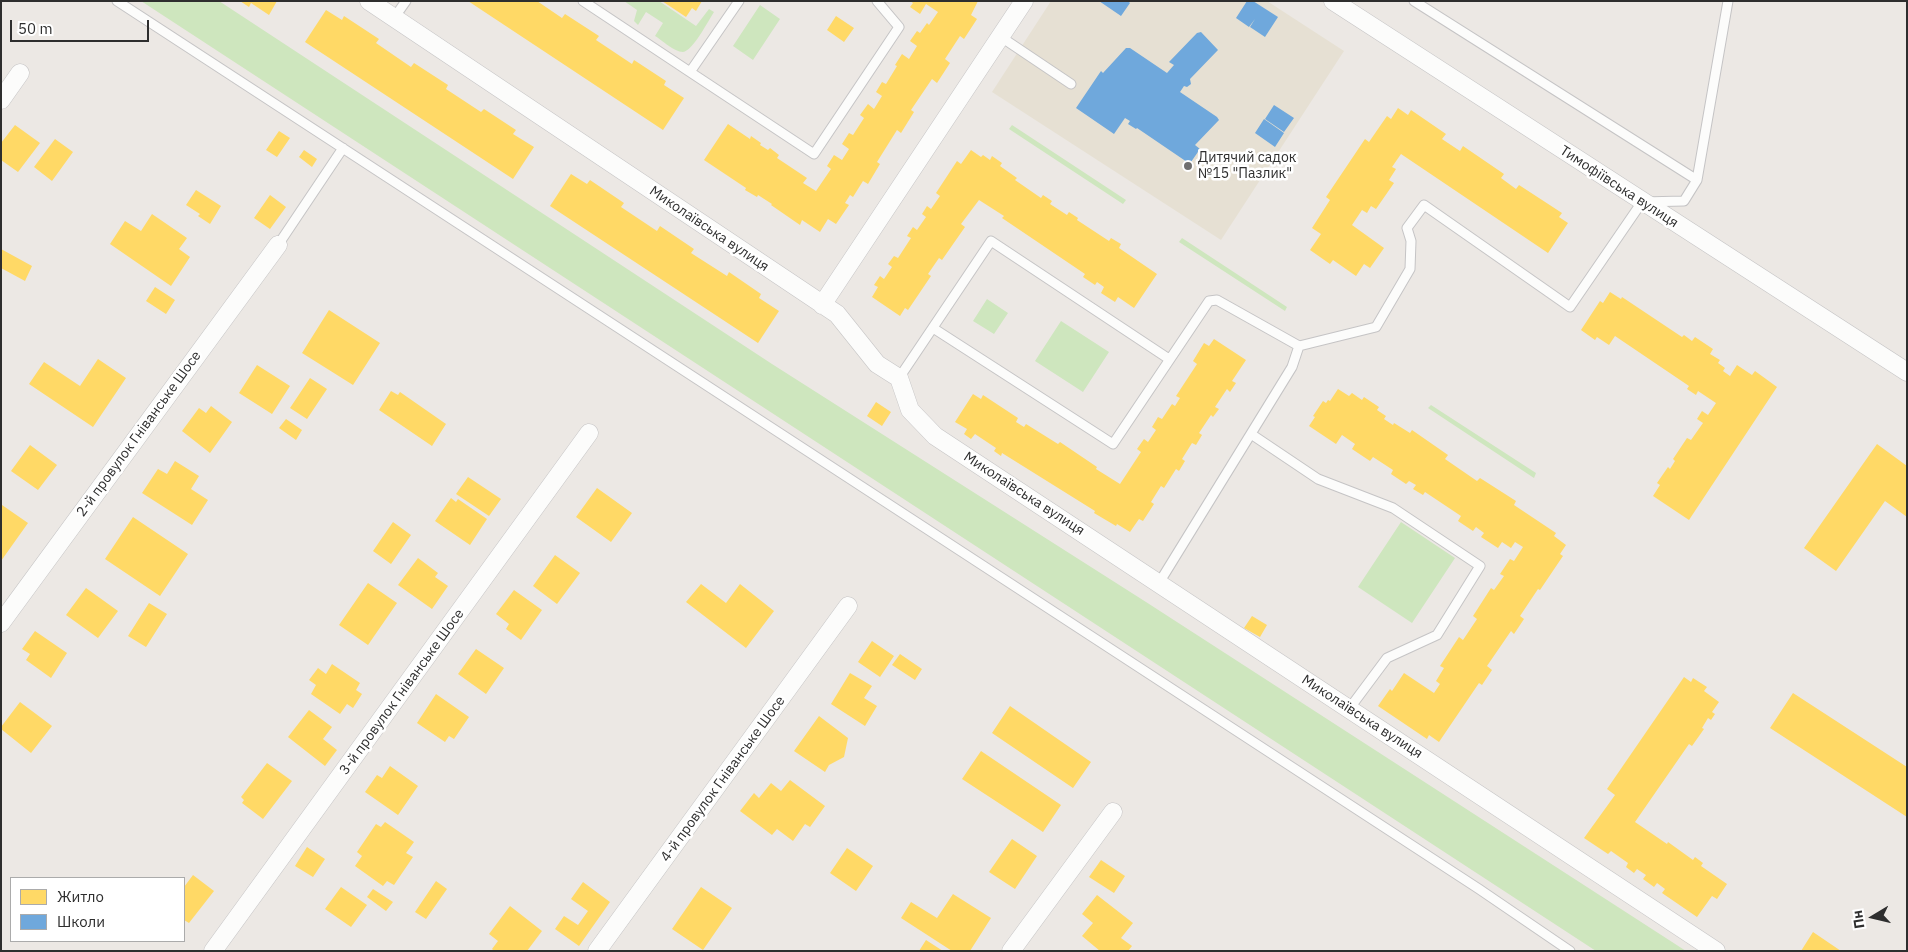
<!DOCTYPE html>
<html>
<head>
<meta charset="utf-8">
<style>
  body { margin:0 }
  #map { position:relative; width:1908px; height:952px; overflow:hidden; background:#ece8e4; font-family:"IBM Plex Sans",sans-serif }
  canvas { display:block }
  .frame { position:absolute; inset:0; border:2px solid #2e2e2e; pointer-events:none }
  .legend { position:absolute; left:10px; top:877px; width:175px; height:65px; box-sizing:border-box; background:#fff; border:1px solid #ababab; margin:0; padding:6px 9px; list-style:none; font-size:15px; color:#2e2e2e }
  .legend li { display:flex; align-items:center; gap:10px; height:25px }
  .legend b { width:25px; border:1px solid #ababab }
  .north { position:absolute; left:1848px; top:892px; width:50px; height:50px; -webkit-text-stroke:4px #fff; paint-order:stroke; rotate:261deg; font-size:14px; font-weight:700; line-height:20px; text-align:center; color:#2e2e2e }
  .north::after { content:''; display:block; margin:auto; width:18px; height:22px; background:#2e2e2e; clip-path:polygon(50% 0,100% 100%,50% 72%,0 100%) }
  .scale { position:absolute; left:10px; top:20px; width:139px; height:22px; box-sizing:border-box; border:2px solid #2e2e2e; border-top:0; padding-left:6px; font-size:15px; line-height:18px; white-space:nowrap; color:#2e2e2e; -webkit-text-stroke:4px #fff; paint-order:stroke }
</style>
</head>
<body>
<div id="map">
<canvas width="1908" height="952"></canvas>
<div class="frame"></div>
<ul class="legend">
<li><b style="height:14px;background:#ffd966"></b>Житло</li>
<li><b style="height:14px;background:#6fa8dc"></b>Школи</li>
</ul>
<div class="north">Пн</div>
<div class="scale">50 m</div>
</div>
<script>
const c = document.querySelector('canvas').getContext('2d');
c.lineJoin = 'round';
function fillPath(path, color) { c.fillStyle = color; c.fill(path, 'evenodd'); }
function stroke(path, color, width, dash) { c.strokeStyle = color; c.lineWidth = width; c.lineCap = dash ? 'butt' : 'round'; c.setLineDash(dash || []); c.stroke(path); }
function write(font, color, halo, rows, align = 'center') {
  c.font = font + ' "IBM Plex Sans",sans-serif'; c.lineWidth = 5; c.setLineDash([]); c.textBaseline = 'middle'; c.strokeStyle = halo; c.fillStyle = color; for (const [text, x, y, turn = 0] of rows) {
    c.save(); c.translate(x, y); c.rotate((+turn || 0) * Math.PI / 180); c.textAlign = isNaN(turn) ? turn : align; if (halo) c.strokeText(text, 0, 0); c.fillText(text, 0, 0); c.restore();
  }
}
const education = new Path2D(`
  M 1051,1 L 1267,1 L 1344,51 L 1221,240 L 992,92 Z`);
const green = new Path2D(`
  M 141,1 L 219,1 L 772,364 L 1146,602 L 1686,951 L 1596,951 Z
  M 624,1 L 659,1 L 696,26 L 709,9 L 714,12 C 708,21 693,51 683,52 C 674,52 662,40 655,36 L 663,23 L 646,12 L 638,25 L 634,21 L 637,10 Z
  M 760,5 L 780,19 L 753,60 L 733,46 Z
  M 1012,125 L 1126,200 L 1123,204 L 1009,129 Z
  M 1182,238 L 1287,307 L 1285,311 L 1179,242 Z
  M 987,299 L 1008,313 L 994,334 L 973,321 Z
  M 1061,321 L 1109,352 L 1083,392 L 1035,361 Z
  M 1431,405 L 1536,473 L 1534,478 L 1428,408 Z
  M 1401,522 L 1455,558 L 1412,623 L 1358,587 Z`);
const homes = new Path2D(`
  M 240,1 L 277,1 L 269,15 L 251,3 L 249,7 Z
  M 468,1 L 537,1 L 562,18 L 565,14 L 599,36 L 596,40 L 632,64 L 634,60 L 666,81 L 664,85 L 684,98 L 663,130 Z
  M 662,1 L 702,1 L 696,11 L 692,8 L 686,17 Z
  M 910,1 L 978,1 L 971,15 L 977,19 L 964,39 L 960,36 L 945,59 L 950,63 L 937,83 L 932,79 L 911,110 L 914,112 L 901,133 L 897,130 L 877,162 L 880,164 L 868,184 L 863,181 L 853,197 L 850,195 L 845,203 L 849,205 L 836,224 L 828,219 L 820,232 L 802,220 L 800,225 L 771,205 L 772,204 L 758,195 L 757,197 L 745,190 L 746,188 L 704,160 L 728,124 L 750,139 L 751,136 L 761,143 L 760,145 L 768,150 L 770,148 L 779,155 L 777,158 L 807,178 L 803,183 L 816,191 L 831,169 L 827,166 L 834,155 L 842,160 L 849,149 L 842,144 L 849,133 L 853,135 L 864,118 L 860,115 L 868,104 L 874,109 L 882,96 L 876,92 L 882,82 L 886,84 L 897,66 L 895,65 L 902,54 L 909,59 L 917,46 L 910,41 L 917,31 L 920,33 L 927,23 L 929,25 L 938,12 L 926,4 L 920,14 L 910,7 L 913,3 Z
  M 326,10 L 342,20 L 344,16 L 379,39 L 376,43 L 411,67 L 414,63 L 448,85 L 446,89 L 481,112 L 484,109 L 516,130 L 513,134 L 534,147 L 513,179 L 305,42 Z
  M 836,16 L 854,28 L 844,42 L 827,30 Z
  M 1398,108 L 1408,115 L 1411,110 L 1446,134 L 1442,139 L 1460,151 L 1463,146 L 1504,174 L 1501,178 L 1516,189 L 1519,185 L 1562,213 L 1559,217 L 1568,223 L 1548,253 L 1401,154 L 1392,167 L 1396,169 L 1389,180 L 1394,183 L 1376,209 L 1371,206 L 1367,213 L 1362,210 L 1352,225 L 1384,248 L 1370,268 L 1364,264 L 1356,276 L 1333,260 L 1330,264 L 1310,250 L 1321,234 L 1312,228 L 1330,200 L 1326,197 L 1365,139 L 1369,142 L 1387,116 L 1391,119 Z
  M 15,125 L 40,143 L 18,172 L 1,160 L 1,143 Z
  M 279,131 L 290,138 L 277,157 L 266,150 Z
  M 55,139 L 73,152 L 52,181 L 34,167 Z
  M 304,150 L 317,159 L 312,167 L 299,157 Z
  M 971,150 L 981,157 L 983,155 L 990,160 L 992,156 L 1002,163 L 1000,166 L 1017,178 L 1015,180 L 1041,198 L 1043,195 L 1052,201 L 1050,204 L 1067,215 L 1069,212 L 1078,218 L 1077,220 L 1109,241 L 1111,238 L 1121,244 L 1119,248 L 1157,274 L 1134,308 L 1118,297 L 1115,302 L 1101,293 L 1104,287 L 1097,282 L 1095,285 L 1083,277 L 1085,274 L 1002,218 L 1004,216 L 979,200 L 961,224 L 965,227 L 942,260 L 939,258 L 928,274 L 931,276 L 908,310 L 905,308 L 900,316 L 872,297 L 878,287 L 874,285 L 880,276 L 884,279 L 892,267 L 888,264 L 894,256 L 898,258 L 911,238 L 907,236 L 913,227 L 917,230 L 926,217 L 922,214 L 927,206 L 931,209 L 940,196 L 936,193 L 957,161 L 961,164 Z
  M 571,174 L 587,184 L 590,180 L 624,203 L 621,207 L 657,231 L 660,226 L 694,249 L 691,253 L 727,276 L 729,272 L 761,294 L 759,298 L 779,311 L 758,343 L 550,206 Z
  M 196,190 L 221,206 L 210,224 L 198,216 L 200,214 L 186,205 Z
  M 270,195 L 286,207 L 270,229 L 254,218 Z
  M 152,214 L 187,238 L 179,249 L 190,257 L 171,286 L 110,244 L 125,221 L 141,231 Z
  M 1,249 L 32,266 L 25,281 L 1,268 Z
  M 155,287 L 175,300 L 166,314 L 146,301 Z
  M 1610,292 L 1621,299 L 1622,297 L 1682,337 L 1684,335 L 1692,341 L 1695,337 L 1713,349 L 1710,354 L 1720,360 L 1718,363 L 1725,368 L 1723,371 L 1730,376 L 1737,365 L 1752,375 L 1755,371 L 1777,387 L 1689,520 L 1653,496 L 1660,485 L 1657,483 L 1668,467 L 1670,469 L 1675,461 L 1673,459 L 1687,438 L 1691,440 L 1703,423 L 1697,419 L 1702,411 L 1708,415 L 1716,403 L 1698,391 L 1696,395 L 1687,389 L 1689,386 L 1615,336 L 1609,345 L 1597,337 L 1595,340 L 1581,330 L 1600,301 L 1603,303 Z
  M 329,310 L 380,343 L 353,385 L 302,353 Z
  M 1214,339 L 1246,360 L 1232,381 L 1236,383 L 1230,392 L 1227,389 L 1215,407 L 1219,409 L 1213,417 L 1211,415 L 1199,433 L 1202,435 L 1196,445 L 1192,443 L 1182,459 L 1185,461 L 1179,471 L 1176,469 L 1164,488 L 1161,486 L 1151,502 L 1154,504 L 1143,521 L 1139,519 L 1130,532 L 1117,524 L 1116,526 L 1094,513 L 1095,511 L 1002,453 L 1001,456 L 994,451 L 996,448 L 975,434 L 971,439 L 964,434 L 967,429 L 955,422 L 973,394 L 981,399 L 983,395 L 1018,418 L 1016,422 L 1024,427 L 1026,424 L 1058,444 L 1060,442 L 1097,467 L 1096,469 L 1120,484 L 1141,452 L 1137,449 L 1144,439 L 1148,442 L 1156,430 L 1152,427 L 1158,417 L 1162,419 L 1172,404 L 1175,406 L 1180,398 L 1176,396 L 1197,364 L 1193,361 L 1204,343 L 1209,346 Z
  M 98,359 L 126,378 L 93,427 L 29,384 L 44,362 L 80,386 Z
  M 257,365 L 290,386 L 272,414 L 239,393 Z
  M 310,378 L 327,389 L 307,419 L 290,408 Z
  M 1338,389 L 1349,396 L 1352,393 L 1362,400 L 1364,397 L 1379,407 L 1377,410 L 1386,416 L 1384,419 L 1393,425 L 1394,423 L 1410,433 L 1412,430 L 1448,455 L 1445,459 L 1477,481 L 1480,478 L 1516,501 L 1514,505 L 1556,533 L 1554,536 L 1566,545 L 1560,554 L 1563,556 L 1540,590 L 1538,589 L 1520,616 L 1524,619 L 1514,634 L 1511,631 L 1487,666 L 1492,670 L 1482,685 L 1479,683 L 1439,742 L 1429,735 L 1427,739 L 1378,706 L 1390,689 L 1392,691 L 1404,673 L 1434,693 L 1440,684 L 1436,681 L 1444,668 L 1440,666 L 1459,637 L 1463,640 L 1477,619 L 1473,616 L 1491,588 L 1494,590 L 1504,576 L 1500,574 L 1510,559 L 1514,561 L 1523,547 L 1515,542 L 1511,548 L 1502,542 L 1498,548 L 1481,537 L 1484,533 L 1476,527 L 1473,531 L 1458,521 L 1461,516 L 1425,492 L 1423,495 L 1413,489 L 1416,485 L 1409,481 L 1406,484 L 1391,474 L 1393,470 L 1373,457 L 1370,461 L 1352,449 L 1355,444 L 1342,435 L 1336,444 L 1309,426 L 1315,417 L 1313,416 L 1323,401 L 1326,403 L 1328,400 L 1330,401 Z
  M 391,391 L 398,395 L 400,392 L 446,424 L 432,446 L 379,410 Z
  M 876,402 L 891,412 L 882,426 L 867,416 Z
  M 211,406 L 232,422 L 210,453 L 182,431 L 199,408 L 206,413 Z
  M 286,419 L 302,430 L 296,440 L 279,428 Z
  M 1877,444 L 1907,466 L 1907,517 L 1885,501 L 1836,571 L 1804,548 Z
  M 30,445 L 57,465 L 38,490 L 11,471 Z
  M 175,461 L 199,476 L 191,489 L 208,500 L 192,525 L 142,493 L 158,469 L 167,474 Z
  M 468,477 L 501,499 L 489,516 L 456,494 Z
  M 597,488 L 632,513 L 611,542 L 576,517 Z
  M 451,498 L 456,502 L 458,499 L 487,519 L 470,545 L 435,521 Z
  M 2,505 L 28,523 L 1,561 L 1,507 Z
  M 133,517 L 188,554 L 160,596 L 105,559 Z
  M 393,522 L 411,535 L 391,564 L 373,551 Z
  M 555,555 L 580,573 L 557,604 L 533,586 Z
  M 418,558 L 438,573 L 435,577 L 448,586 L 432,609 L 398,585 Z
  M 368,583 L 397,603 L 368,645 L 339,625 Z
  M 701,584 L 726,603 L 740,584 L 774,611 L 746,648 L 686,602 Z
  M 86,588 L 118,611 L 98,638 L 66,615 Z
  M 514,590 L 542,610 L 521,640 L 506,629 L 509,624 L 496,614 Z
  M 149,603 L 167,614 L 146,647 L 128,636 Z
  M 1252,616 L 1267,625 L 1260,637 L 1244,628 Z
  M 35,631 L 67,653 L 51,678 L 26,660 L 30,654 L 22,649 Z
  M 872,641 L 894,656 L 880,677 L 858,662 Z
  M 476,649 L 504,668 L 486,694 L 458,674 Z
  M 900,654 L 922,669 L 915,680 L 892,665 Z
  M 332,664 L 360,683 L 356,690 L 362,694 L 353,708 L 347,704 L 340,714 L 311,694 L 316,685 L 309,680 L 318,668 L 326,674 Z
  M 850,673 L 872,686 L 864,698 L 877,706 L 865,726 L 831,704 Z
  M 1684,677 L 1691,682 L 1693,678 L 1707,687 L 1704,691 L 1719,702 L 1712,712 L 1715,714 L 1711,720 L 1708,718 L 1702,728 L 1704,729 L 1692,746 L 1689,744 L 1635,822 L 1667,844 L 1668,842 L 1693,860 L 1695,857 L 1703,863 L 1701,866 L 1727,884 L 1717,899 L 1712,896 L 1697,917 L 1662,893 L 1665,889 L 1657,883 L 1654,887 L 1643,879 L 1646,875 L 1637,869 L 1634,873 L 1626,867 L 1628,863 L 1611,851 L 1608,854 L 1584,838 L 1615,795 L 1607,789 Z
  M 1793,693 L 1907,767 L 1907,817 L 1770,728 Z
  M 436,694 L 469,717 L 454,739 L 449,736 L 445,742 L 417,723 Z
  M 20,702 L 52,726 L 31,753 L 1,729 L 1,727 Z
  M 1010,706 L 1091,762 L 1073,788 L 992,733 Z
  M 309,710 L 332,727 L 323,739 L 337,750 L 325,766 L 288,737 Z
  M 819,716 L 848,738 L 844,757 L 829,765 L 825,772 L 794,751 Z
  M 981,751 L 1061,805 L 1043,832 L 962,779 Z
  M 267,763 L 292,781 L 263,819 L 242,803 L 244,800 L 241,797 Z
  M 390,766 L 418,786 L 398,815 L 365,792 L 377,775 L 382,778 Z
  M 790,780 L 825,806 L 810,827 L 805,824 L 793,841 L 777,829 L 772,835 L 740,811 L 754,793 L 759,798 L 771,783 L 781,791 Z
  M 385,822 L 414,842 L 406,853 L 413,857 L 394,885 L 387,881 L 383,886 L 355,866 L 362,856 L 357,852 L 376,824 L 381,827 Z
  M 1012,839 L 1037,856 L 1015,889 L 989,872 Z
  M 307,847 L 325,859 L 313,877 L 295,866 Z
  M 847,848 L 873,866 L 856,891 L 830,873 Z
  M 1101,860 L 1125,876 L 1114,893 L 1089,877 Z
  M 193,875 L 214,891 L 189,923 L 184,920 L 184,887 Z
  M 436,881 L 447,889 L 426,919 L 415,912 Z
  M 583,882 L 610,902 L 579,946 L 555,929 L 564,916 L 578,925 L 588,911 L 571,899 Z
  M 341,887 L 367,905 L 351,927 L 325,909 Z
  M 701,887 L 732,908 L 703,950 L 672,929 Z
  M 373,889 L 393,902 L 386,911 L 367,897 Z
  M 953,894 L 991,918 L 970,951 L 952,951 L 901,918 L 911,902 L 937,918 Z
  M 1097,895 L 1133,923 L 1121,938 L 1132,946 L 1128,951 L 1100,951 L 1082,936 L 1093,923 L 1082,914 Z
  M 510,906 L 542,931 L 527,951 L 494,951 L 492,949 L 498,941 L 489,934 Z
  M 1813,932 L 1841,951 L 1801,951 Z
  M 926,940 L 943,951 L 919,951 Z`);
const schools = new Path2D(`
  M 1099,1 L 1128,1 L 1130,3 L 1121,16 Z
  M 1247,1 L 1253,1 L 1278,17 L 1265,37 L 1250,27 L 1255,19 L 1249,27 L 1236,18 Z
  M 1201,32 L 1218,50 L 1190,79 L 1191,84 L 1187,87 L 1184,86 L 1180,92 L 1217,117 L 1219,120 L 1195,145 L 1200,149 L 1191,162 L 1187,162 L 1137,128 L 1136,129 L 1128,124 L 1130,121 L 1125,118 L 1114,134 L 1076,108 L 1101,71 L 1103,73 L 1126,48 L 1130,48 L 1167,73 L 1174,65 L 1169,62 L 1197,33 Z
  M 1274,105 L 1294,118 L 1284,132 L 1265,119 Z
  M 1264,119 L 1284,133 L 1275,147 L 1255,133 Z`);
const service = new Path2D(`
  M 117,1 L 1479,889 L 1570,951
  M 583,1 L 690,72 L 739,1
  M 1414,1 L 1697,180
  M 394,18 L 406,1
  M 1001,37 L 1071,84
  M 690,72 L 814,154 L 899,27 L 877,1
  M 278,245 L 343,148
  M 933,328 L 1113,444 L 1209,301 L 1217,300 L 1299,346 L 1376,327 L 1410,269 L 1411,241 L 1407,228 L 1424,205 L 1570,307 L 1642,202 L 1684,201 L 1697,180 L 1728,1
  M 899,378 L 991,241 L 1169,359
  M 1251,434 L 1318,479 L 1393,508 L 1480,566 L 1437,635 L 1387,658 L 1349,709
  M 1159,583 L 1292,367 L 1299,346`);
const minor = new Path2D(`
  M 369,1 L 837,314 L 877,364 L 899,378 L 910,410 L 935,436 L 1716,951
  M 1333,1 L 1907,372
  M 1,100 L 20,73
  M 822,305 L 1024,1
  M 1,623 L 278,245
  M 213,951 L 589,433
  M 597,951 L 848,606
  M 1011,951 L 1113,812`);
const markers = [
  [1188,166,5,"#706f6e"]
];
const poiNames = [
  ["Дитячий садок",1198,158],
  ["№15 \"Пазлик\"",1198,174]
];
const streetNames = [
  ["Тимофіївська вулиця",1619,187,33],
  ["Миколаївська вулиця",709,229,34],
  ["2-й провулок Гніванське Шосе",139,434,-54],
  ["Миколаївська вулиця",1024,494,33],
  ["3-й провулок Гніванське Шосе",402,692,-54],
  ["Миколаївська вулиця",1362,717,33],
  ["4-й провулок Гніванське Шосе",723,779,-54]
];
fillPath(education, '#e6e0d3');
fillPath(green, '#cee6be');
fillPath(homes, '#ffd966');
fillPath(schools, '#6fa8dc');
stroke(service, '#c5c4c5', 11);
stroke(minor, '#c5c4c5', 19);
stroke(service, '#fcfcfb', 9);
stroke(minor, '#fcfcfb', 18);
for (const [x, y, r, color] of markers) { const dot = new Path2D(); dot.arc(x, y, r, 0, 2 * Math.PI); c.fillStyle = color; c.fill(dot); stroke(dot, '#fff', 2); }
write('14px', '#2e2e2e', '#fff', poiNames, 'left');
write('14px', '#2e2e2e', '#fff', streetNames);
</script>
</body>
</html>
